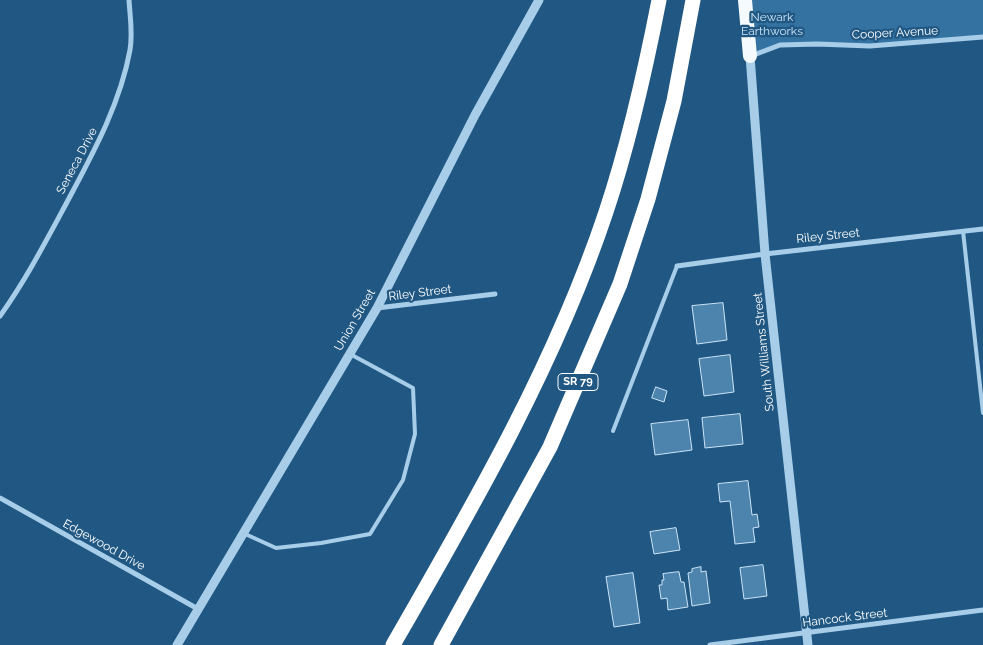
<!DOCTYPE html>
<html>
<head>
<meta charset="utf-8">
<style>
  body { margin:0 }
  canvas { display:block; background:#205883 }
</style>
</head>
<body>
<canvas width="983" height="645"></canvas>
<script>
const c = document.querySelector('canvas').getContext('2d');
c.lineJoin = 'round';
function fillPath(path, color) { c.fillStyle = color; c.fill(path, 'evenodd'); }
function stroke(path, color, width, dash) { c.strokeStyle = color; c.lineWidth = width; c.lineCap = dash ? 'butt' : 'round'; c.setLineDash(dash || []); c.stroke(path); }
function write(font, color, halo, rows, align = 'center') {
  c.font = font + ' Raleway,sans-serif'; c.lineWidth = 4.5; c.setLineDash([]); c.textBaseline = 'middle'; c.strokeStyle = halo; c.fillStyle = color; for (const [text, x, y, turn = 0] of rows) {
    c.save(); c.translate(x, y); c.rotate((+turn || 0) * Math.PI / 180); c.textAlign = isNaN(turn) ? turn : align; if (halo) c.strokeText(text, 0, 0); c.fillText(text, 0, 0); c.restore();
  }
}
const green = new Path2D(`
  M 745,0 L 983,0 L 983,37 L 870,46 L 780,45 L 750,56 Z`);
const building = new Path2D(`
  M 723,303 L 727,340 L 697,344 L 692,306 Z
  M 730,355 L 734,392 L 704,396 L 699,359 Z
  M 656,387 L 667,391 L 664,402 L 652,398 Z
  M 740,414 L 743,444 L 705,448 L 702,418 Z
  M 688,420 L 692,450 L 655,455 L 651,424 Z
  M 748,481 L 752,515 L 757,514 L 759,527 L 753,528 L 755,542 L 735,544 L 730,501 L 720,502 L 718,484 Z
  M 676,528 L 680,550 L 654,554 L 650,532 Z
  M 763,565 L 767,596 L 744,599 L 740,568 Z
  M 701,567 L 701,572 L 706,571 L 710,603 L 692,606 L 688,573 L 692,572 L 692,569 Z
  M 679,572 L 681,582 L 684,582 L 688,607 L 668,610 L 667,598 L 661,599 L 659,585 L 662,585 L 662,580 L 664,580 L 663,574 Z
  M 633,573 L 640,623 L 614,627 L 606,577 Z`);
const service = new Path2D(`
  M 963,231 L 983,413
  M 613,431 L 677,266
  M 243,533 L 276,548 L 321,543 L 370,534 L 403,480 L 415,434 L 413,388 L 350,354`);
const minor = new Path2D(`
  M 751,56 L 780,45 L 817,44 L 870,46 L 983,37
  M 677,266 L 765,254 L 983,229
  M 377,308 L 495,294
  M 0,316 C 25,281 45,243 66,204 C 92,155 120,105 130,50 C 133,33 130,17 129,0
  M 0,498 L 198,609
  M 710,645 L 983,610`);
const tertiary = new Path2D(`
  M 750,56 L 765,254 L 808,645
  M 177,645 L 377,308 L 475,115 L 539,0`);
const trunk = new Path2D(`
  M 745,0 L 750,56`);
const motorway = new Path2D(`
  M 393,645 C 473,506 555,365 606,212 C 629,143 645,72 659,0
  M 441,645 L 550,447 L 620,284 L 648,199 L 674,101 L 693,0`);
const shields = [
  [578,382,40]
];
const shieldNames = [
  ["SR 79",578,382]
];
const parkNames = [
  ["Newark",772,17],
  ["Earthworks",772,31]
];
const streetNames = [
  ["Cooper Avenue",895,33,-3],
  ["Seneca Drive",77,161,-62],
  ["Riley Street",828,236,-6],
  ["Riley Street",420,293,-7],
  ["Union Street",355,320,-60],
  ["South Williams Street",764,352,-96],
  ["Edgewood Drive",104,545,29],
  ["Hancock Street",845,618,-7]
];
fillPath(green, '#3472a1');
fillPath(building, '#4d84ad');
stroke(building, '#cbe4f7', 1);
stroke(service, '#a7cde9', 4);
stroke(minor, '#a7cde9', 5);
stroke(tertiary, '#a7cde9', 9);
stroke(trunk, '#f4fafe', 14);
stroke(motorway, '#fff', 15);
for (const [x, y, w] of shields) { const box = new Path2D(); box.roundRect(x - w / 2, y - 8.5, w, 17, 4); c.fillStyle = '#205883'; c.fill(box); stroke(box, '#fff', 1); }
write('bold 11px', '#fff', null, shieldNames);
write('12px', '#cbe4f7', '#205883', parkNames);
write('12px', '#fff', '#205883', streetNames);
</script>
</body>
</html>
